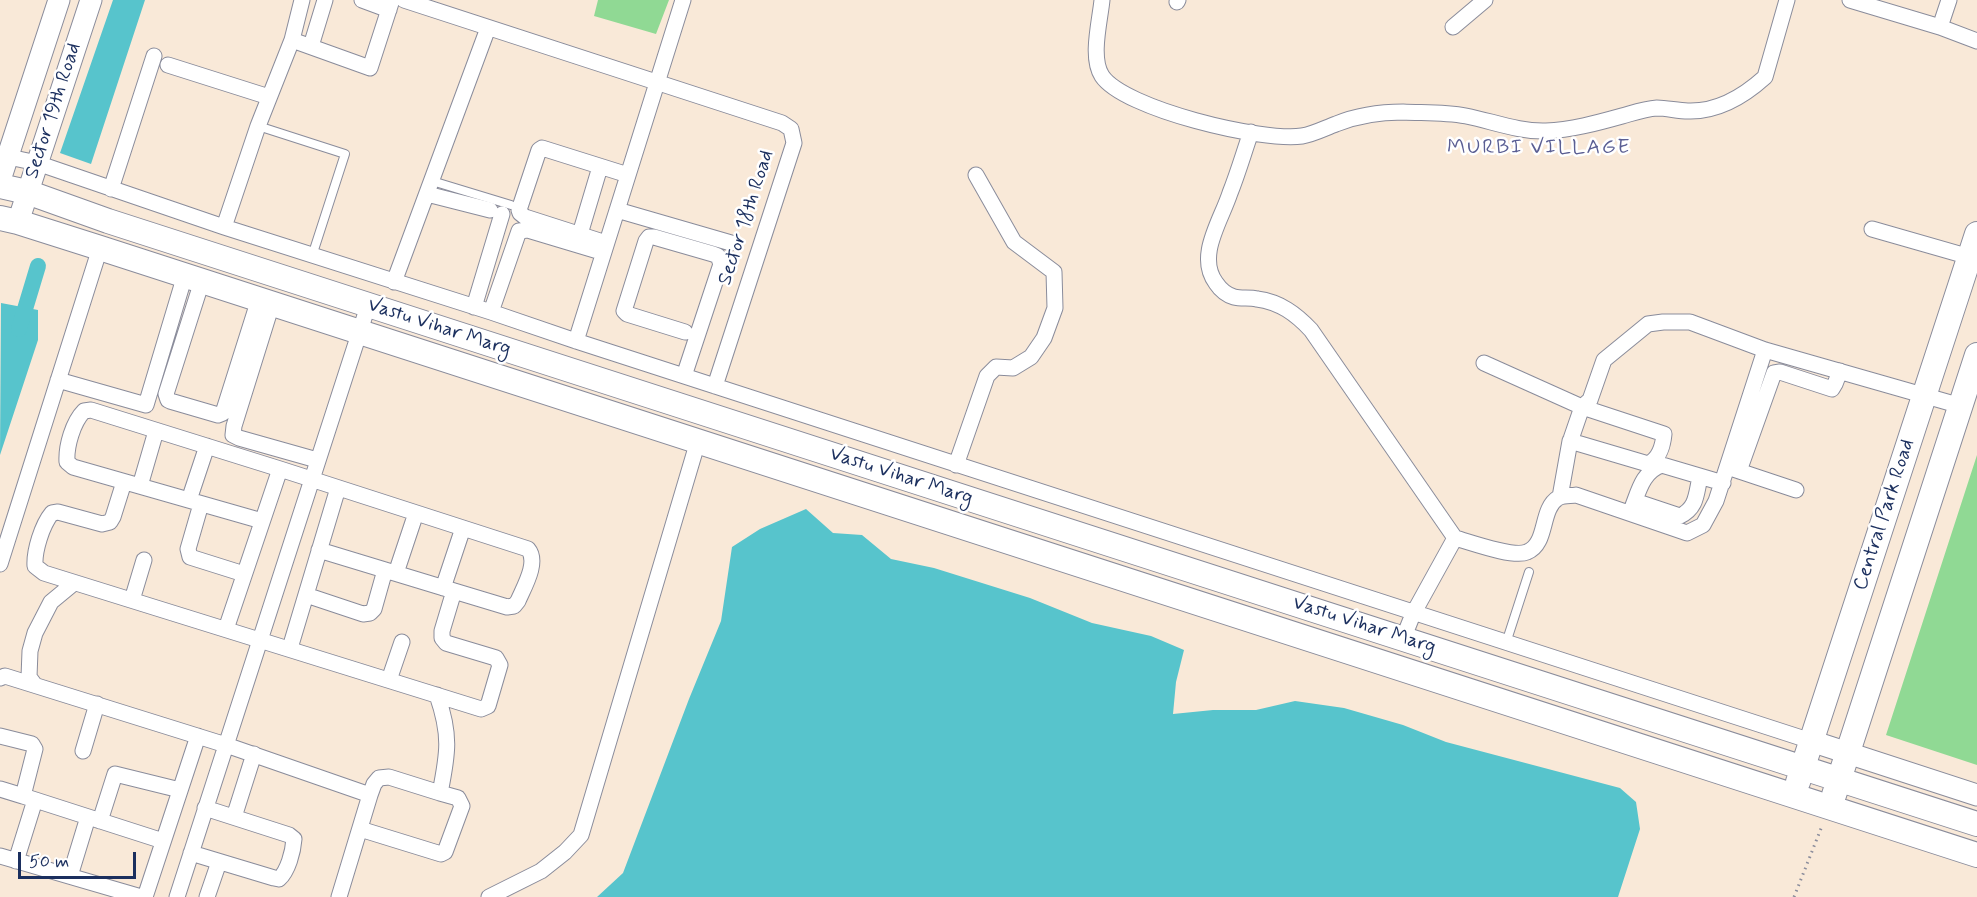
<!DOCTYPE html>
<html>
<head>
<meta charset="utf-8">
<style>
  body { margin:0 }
  #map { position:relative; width:1977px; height:897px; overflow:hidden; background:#f9e9d8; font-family:Mynerve,sans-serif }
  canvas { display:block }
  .scale { position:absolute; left:18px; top:852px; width:118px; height:27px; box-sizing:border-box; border:3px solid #1b2f5e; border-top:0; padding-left:8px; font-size:18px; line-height:21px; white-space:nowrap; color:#1b2f5e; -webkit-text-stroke:4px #fff; paint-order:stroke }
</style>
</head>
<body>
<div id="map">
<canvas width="1977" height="897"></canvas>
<div class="scale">50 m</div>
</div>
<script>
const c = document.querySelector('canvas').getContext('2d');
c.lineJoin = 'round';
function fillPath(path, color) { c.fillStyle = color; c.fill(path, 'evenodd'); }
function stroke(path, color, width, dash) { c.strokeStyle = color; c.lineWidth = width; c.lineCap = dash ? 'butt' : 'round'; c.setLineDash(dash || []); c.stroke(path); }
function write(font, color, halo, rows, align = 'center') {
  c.font = font + ' Mynerve,sans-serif'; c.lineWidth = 5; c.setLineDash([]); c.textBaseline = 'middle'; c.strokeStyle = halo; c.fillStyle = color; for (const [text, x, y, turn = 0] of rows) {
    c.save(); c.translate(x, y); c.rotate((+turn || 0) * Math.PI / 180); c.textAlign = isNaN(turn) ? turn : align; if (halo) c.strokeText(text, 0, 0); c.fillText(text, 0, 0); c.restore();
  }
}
const green = new Path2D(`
  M 598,0 L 669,0 L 656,34 L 594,16 Z
  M 1977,455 L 1977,765 L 1886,735 Z`);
const water = new Path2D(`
  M 113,0 L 145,0 L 91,164 L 60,153 Z
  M 1,303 L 38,310 L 38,340 L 0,455 Z
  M 806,509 L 833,533 L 862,535 L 891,559 L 934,568 L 1030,598 L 1092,623 L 1151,636 L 1184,650 L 1176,682 L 1173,714 L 1213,710 L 1256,710 L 1295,701 L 1344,708 L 1403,725 L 1446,742 L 1620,788 L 1636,802 L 1640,829 L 1618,897 L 597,897 L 623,873 L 689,699 L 721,621 L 732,547 L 760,529 Z`);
const canal = new Path2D(`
  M 19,329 L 38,266`);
const path = new Path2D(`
  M 1794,897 L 1822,826`);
const lane = new Path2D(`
  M 258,126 L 345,154 L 312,256
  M 432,181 L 511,205
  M 1506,643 L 1529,572`);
const street = new Path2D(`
  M 362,0 L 389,10
  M 404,0 L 782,123 L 791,129 L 794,143 L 715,386
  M 1102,0 C 1100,21 1090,58 1102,76 C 1124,109 1263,142 1302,136 C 1314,134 1325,128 1336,124 C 1358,115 1380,112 1403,112 C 1424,113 1445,112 1466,116 C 1492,121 1519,132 1546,131 C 1571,130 1597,123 1622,116 C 1633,113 1644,109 1657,108 C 1667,108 1678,111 1688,111 C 1717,112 1744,96 1765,77 L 1787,0
  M 1850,0 L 1940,27 L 1977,41
  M 1177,2 L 1178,0
  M 1453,27 L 1485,0
  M 1940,27 L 1949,0
  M 292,40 L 370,68 L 392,0
  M 311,46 L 325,0
  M 168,65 L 269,97
  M 1251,132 C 1244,152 1238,173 1230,193 C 1221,221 1196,256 1216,283 C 1220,289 1227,295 1234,297 C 1241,299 1250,297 1257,299 C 1280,302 1296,314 1311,330 L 1455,538 L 1413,614 L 1403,639
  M 0,155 L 37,163 L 224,227 L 491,312 L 576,341 L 1811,741
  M 111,189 L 154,56
  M 427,194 L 490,210
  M 617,210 L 731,243
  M 224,227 L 258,126 L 292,40 L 302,0
  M 1872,229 L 1977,259
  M 580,234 L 600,167
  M 606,243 L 525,217 L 520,213 L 519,210 L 539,150 L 542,148 L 628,175
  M 202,281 L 166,394 L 168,400 L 170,401 L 218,415 L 223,413 L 259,299
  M 394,282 L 488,28
  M 272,304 L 234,426 L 233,435 L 239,438 L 317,460
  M 474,307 L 502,214
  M 491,312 L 519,231 L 528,230 L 598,251
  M 576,341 L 683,0
  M 1484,363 L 1582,407 L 1590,400 L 1604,360 L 1648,324 L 1663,322 L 1690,322 L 1765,350 L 1961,406
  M 684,376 L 721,264 L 718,256 L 713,254 L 654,237 L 649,237 L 646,241 L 624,311 L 627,314 L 685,332
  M 58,380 L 146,405 L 185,275
  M 956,465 L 987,376 L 996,367 L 1013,368 L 1031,357 L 1044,338 L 1055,308 L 1054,272 L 1014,242 L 976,175
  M 1730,468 L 1796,490
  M 1739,471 L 1774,373 L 1780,372 L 1832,389 L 1835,384 L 1840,371
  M 124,482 L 113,517 L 110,522 L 102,524 L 58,512 L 52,513 C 42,525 34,551 35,566 L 44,573 L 481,709 L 488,706 L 500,665 L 496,658 L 446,643 L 442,638 L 442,631 L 454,591 L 507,607 L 514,606 L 518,601 C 524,587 539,562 528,549 L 280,469 L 91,410 L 84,411 C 73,422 66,446 67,462 L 73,467 L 262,521
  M 140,486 L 156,431
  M 1560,497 L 1570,441 L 1571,439 L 1582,407 L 1664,434 C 1663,445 1659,459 1648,464 L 1570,441
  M 189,500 L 207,446
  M 1635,501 L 1680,516 C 1697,508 1696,494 1700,477
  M 201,504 L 188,549 L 190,557 L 244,574
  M 1630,513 C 1638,495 1641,472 1662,465 L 1723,483
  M 1455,538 C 1470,542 1513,558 1527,552 C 1548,544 1540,509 1558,498 C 1563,495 1571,496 1576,495 L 1687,533 L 1703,525 L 1716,501 L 1765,350
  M 319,550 L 454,591
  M 0,564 L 100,248
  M 396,573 L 416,513
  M 443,588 L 463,528
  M 306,595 L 363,614 L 370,613 L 374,609 L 385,570
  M 132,600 L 144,560
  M 226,629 L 280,469
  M 290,648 L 338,488
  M 0,678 L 5,676 L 226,745 L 370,795 L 374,784 L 379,778 L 389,777 L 440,793 C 448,753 451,735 437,695
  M 389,680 L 402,642
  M 35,685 L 29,677 L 30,651 L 35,633 L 51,602 L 74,583
  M 0,736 L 32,744 L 35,749 L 23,796 L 0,789
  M 83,751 L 97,704
  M 23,796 L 163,841
  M 234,817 L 254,754
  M 100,821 L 115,774 L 180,790
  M 360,829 L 441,854 L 445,852 L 462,806 L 458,798 L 440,793
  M 191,853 L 274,878 L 279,879 C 288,871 293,852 294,839 L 289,835 L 205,808
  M 0,856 L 141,897
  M 16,861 L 35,800
  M 70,876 L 88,817
  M 145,897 L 198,736
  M 177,897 L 368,306
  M 207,897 L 219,862
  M 339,897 L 370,795
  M 489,897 L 541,871 L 565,852 L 581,835 L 698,441`);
const secondary = new Path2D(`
  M 0,180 L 59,0
  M 18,222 L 91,0
  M 1811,741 L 1977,795`);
const primary = new Path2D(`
  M 0,186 L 27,192 L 108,221 L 1977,824
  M 0,218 L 18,222 L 100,248 L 1977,855
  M 1798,782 L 1977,234
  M 1834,795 L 1977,355`);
const streetNames = [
  ["Sector 19th Road",54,111,-72],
  ["Sector 18th Road",747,218,-72],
  ["Vastu Vihar Marg",439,328,18],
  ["Vastu Vihar Marg",901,477,18],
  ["Central Park Road",1885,515,-72],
  ["Vastu Vihar Marg",1364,626,18]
];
const neighbourhoodNames = [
  ["MURBI VILLAGE",1539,149]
];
fillPath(green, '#90d994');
fillPath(water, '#57c4cc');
stroke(canal, '#57c4cc', 16);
stroke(lane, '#8a8c9b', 10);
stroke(street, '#8a8c9b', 17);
stroke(secondary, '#8a8c9b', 23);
stroke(primary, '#8a8c9b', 26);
stroke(path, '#8a8c9b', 3, [1.5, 4.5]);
stroke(lane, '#fff', 8);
stroke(street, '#fff', 15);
stroke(secondary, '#fff', 21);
stroke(primary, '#fff', 24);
write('20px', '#1b2f5e', '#fff', streetNames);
c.letterSpacing = '1.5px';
write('21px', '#5a5e93', '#fff', neighbourhoodNames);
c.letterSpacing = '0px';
</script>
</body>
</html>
